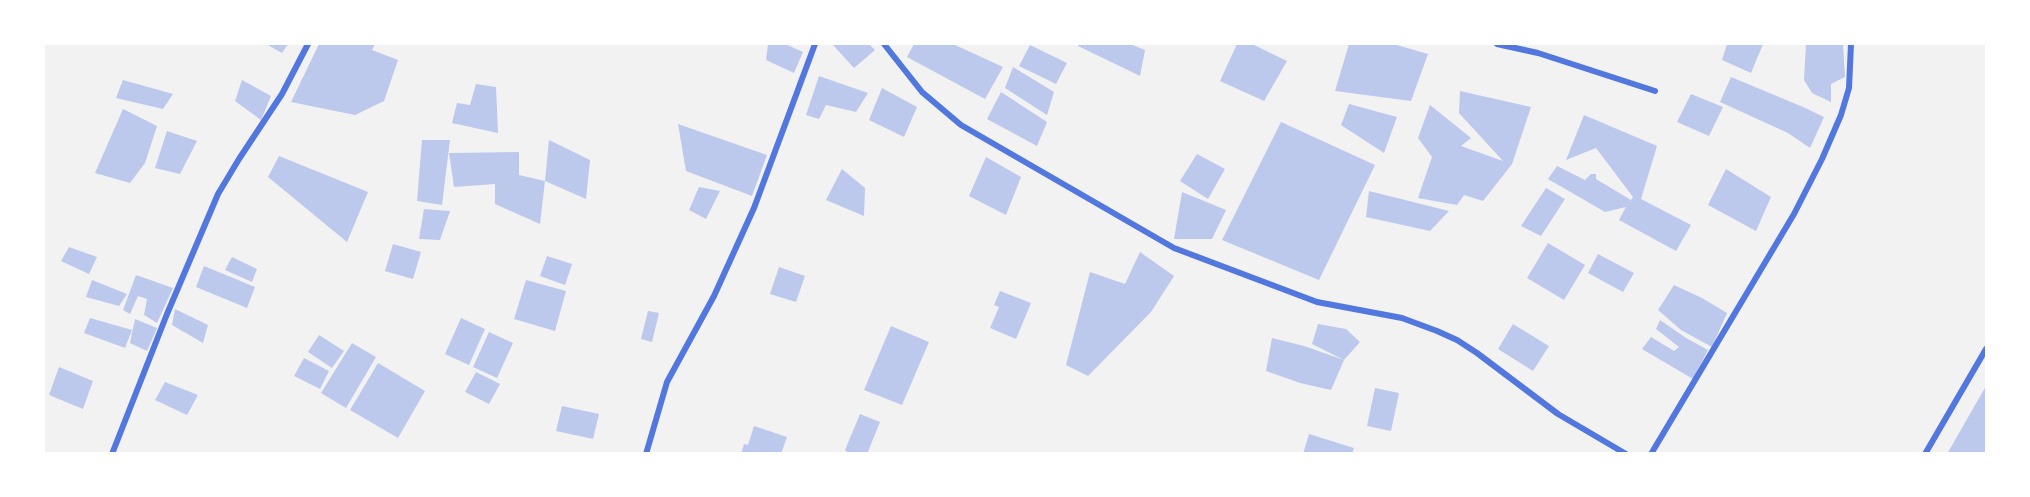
<!DOCTYPE html>
<html>
<head>
<meta charset="utf-8">
<style>
  body { margin:0 }
  #map { position:relative; width:2030px; height:497px; overflow:hidden; background:#f2f2f2; font-family:Lato,sans-serif }
  canvas { display:block }
  .frame { position:absolute; inset:0; border:45px solid #fff; pointer-events:none }
</style>
</head>
<body>
<div id="map">
<canvas width="2030" height="497"></canvas>
<div class="frame"></div>
</div>
<script>
const c = document.querySelector('canvas').getContext('2d');
c.lineJoin = 'round';
function fillPath(path, color) { c.fillStyle = color; c.fill(path, 'evenodd'); }
function stroke(path, color, width, dash) { c.strokeStyle = color; c.lineWidth = width; c.lineCap = dash ? 'butt' : 'round'; c.setLineDash(dash || []); c.stroke(path); }
const building = new Path2D(`
  M 266,44 L 288,44 L 282,53 Z
  M 319,44 L 375,44 L 372,50 L 398,60 L 384,101 L 355,115 L 291,102 Z
  M 768,44 L 785,44 L 803,52 L 794,73 L 766,60 Z
  M 832,44 L 869,44 L 875,50 L 854,68 Z
  M 914,44 L 953,44 L 1003,67 L 985,99 L 907,57 Z
  M 1079,44 L 1130,44 L 1145,50 L 1140,76 L 1078,46 Z
  M 1237,44 L 1252,44 L 1287,61 L 1264,101 L 1220,81 Z
  M 1349,44 L 1393,44 L 1428,54 L 1411,101 L 1335,91 Z
  M 1727,44 L 1763,44 L 1751,73 L 1722,60 Z
  M 1806,44 L 1843,44 L 1845,77 L 1831,84 L 1831,102 L 1812,93 L 1804,80 Z
  M 1030,45 L 1067,63 L 1056,84 L 1019,66 Z
  M 1013,67 L 1054,92 L 1047,115 L 1005,88 Z
  M 819,76 L 868,93 L 856,112 L 826,105 L 819,119 L 806,115 Z
  M 1731,77 L 1803,107 L 1824,117 L 1810,148 L 1788,133 L 1720,102 Z
  M 123,80 L 173,94 L 163,109 L 116,98 Z
  M 242,80 L 271,96 L 261,120 L 235,101 Z
  M 476,84 L 496,87 L 498,133 L 452,123 L 457,103 L 470,105 Z
  M 882,88 L 917,107 L 904,137 L 869,120 Z
  M 1460,91 L 1531,107 L 1512,164 L 1483,201 L 1464,195 L 1457,205 L 1418,198 L 1432,157 L 1418,138 L 1430,105 L 1471,138 L 1461,146 L 1503,161 L 1459,113 Z
  M 1001,92 L 1047,122 L 1037,146 L 987,119 Z
  M 1691,94 L 1723,107 L 1709,136 L 1677,122 Z
  M 1349,104 L 1397,117 L 1384,153 L 1341,125 Z
  M 123,109 L 157,126 L 145,163 L 130,183 L 95,173 Z
  M 1584,115 L 1657,146 L 1641,199 L 1691,225 L 1676,251 L 1619,220 L 1626,207 L 1605,212 L 1548,179 L 1557,166 L 1585,180 L 1591,174 L 1596,174 L 1596,179 L 1631,200 L 1633,197 L 1596,148 L 1566,160 Z
  M 1281,122 L 1375,165 L 1319,280 L 1222,240 Z
  M 678,124 L 767,155 L 752,196 L 686,171 Z
  M 167,131 L 197,141 L 180,174 L 155,168 Z
  M 422,140 L 450,140 L 442,205 L 417,201 Z
  M 549,140 L 590,160 L 586,199 L 545,181 Z
  M 519,152 L 519,175 L 545,181 L 540,224 L 495,204 L 495,184 L 454,187 L 449,153 Z
  M 1197,154 L 1225,169 L 1208,199 L 1180,181 Z
  M 279,156 L 368,192 L 347,242 L 268,177 Z
  M 986,157 L 1021,177 L 1006,215 L 969,196 Z
  M 842,169 L 865,188 L 864,216 L 826,200 Z
  M 1726,169 L 1771,197 L 1756,231 L 1708,205 Z
  M 699,187 L 720,191 L 706,219 L 689,210 Z
  M 1546,188 L 1565,199 L 1541,236 L 1521,226 Z
  M 1369,191 L 1449,211 L 1430,231 L 1366,217 Z
  M 1182,192 L 1226,210 L 1212,239 L 1174,239 Z
  M 424,209 L 450,211 L 440,240 L 419,239 Z
  M 1548,243 L 1585,265 L 1564,300 L 1527,278 Z
  M 393,244 L 421,252 L 413,279 L 385,271 Z
  M 69,247 L 97,257 L 89,274 L 61,261 Z
  M 1140,252 L 1174,276 L 1151,312 L 1088,376 L 1066,365 L 1090,272 L 1125,284 Z
  M 1598,254 L 1634,273 L 1623,292 L 1588,273 Z
  M 547,256 L 572,264 L 565,285 L 540,276 Z
  M 232,257 L 257,269 L 252,282 L 225,270 Z
  M 204,266 L 255,287 L 247,308 L 196,287 Z
  M 779,267 L 805,276 L 796,302 L 770,294 Z
  M 136,275 L 173,288 L 157,323 L 144,315 L 147,299 L 138,296 L 130,314 L 123,310 Z
  M 92,280 L 127,294 L 119,306 L 86,297 Z
  M 526,280 L 566,291 L 555,331 L 514,319 Z
  M 1674,285 L 1702,298 L 1727,313 L 1712,347 L 1681,330 L 1658,310 Z
  M 1000,291 L 1031,303 L 1016,339 L 990,328 L 999,307 L 994,305 Z
  M 175,309 L 208,325 L 203,343 L 172,325 Z
  M 648,311 L 659,313 L 652,342 L 641,339 Z
  M 90,318 L 132,330 L 125,348 L 84,333 Z
  M 461,318 L 485,329 L 469,365 L 445,354 Z
  M 135,319 L 157,328 L 147,351 L 130,343 Z
  M 1660,320 L 1686,338 L 1708,350 L 1693,379 L 1642,349 L 1651,337 L 1674,351 L 1679,347 L 1656,329 Z
  M 1318,324 L 1346,329 L 1360,342 L 1344,360 L 1312,344 Z
  M 1513,324 L 1549,346 L 1533,371 L 1498,349 Z
  M 891,326 L 929,342 L 902,405 L 864,390 Z
  M 489,332 L 513,343 L 497,378 L 473,367 Z
  M 319,335 L 344,351 L 332,368 L 308,352 Z
  M 1272,338 L 1304,346 L 1344,360 L 1331,390 L 1300,383 L 1266,371 Z
  M 352,343 L 376,357 L 346,408 L 321,393 Z
  M 304,358 L 329,371 L 320,389 L 294,376 Z
  M 378,363 L 425,391 L 398,438 L 350,410 Z
  M 59,367 L 93,381 L 83,409 L 49,395 Z
  M 476,372 L 500,384 L 489,404 L 465,392 Z
  M 165,382 L 198,395 L 187,415 L 155,400 Z
  M 1986,386 L 1986,454 L 1947,454 Z
  M 1375,388 L 1399,393 L 1391,431 L 1367,426 Z
  M 562,406 L 599,414 L 593,439 L 556,431 Z
  M 860,414 L 880,422 L 867,454 L 850,454 L 845,450 Z
  M 754,426 L 787,437 L 781,454 L 741,454 L 744,444 L 748,445 Z
  M 1309,434 L 1354,448 L 1352,454 L 1303,454 Z`);
const minor = new Path2D(`
  M 884,44 L 922,92 L 961,125 L 1174,248 L 1317,302 L 1402,318 L 1437,331 L 1457,340 L 1477,353 L 1558,414 L 1626,454
  M 1497,44 L 1538,53 L 1655,91
  M 112,454 L 167,314 L 218,194 L 239,159 L 282,94 L 308,44
  M 646,454 L 667,382 L 714,296 L 754,208 L 815,44
  M 1651,454 L 1794,214 L 1822,159 L 1841,115 L 1849,88 L 1851,44
  M 1925,454 L 1986,349`);
fillPath(building, '#bdc9ec');
stroke(minor, '#5277de', 6);
</script>
</body>
</html>
